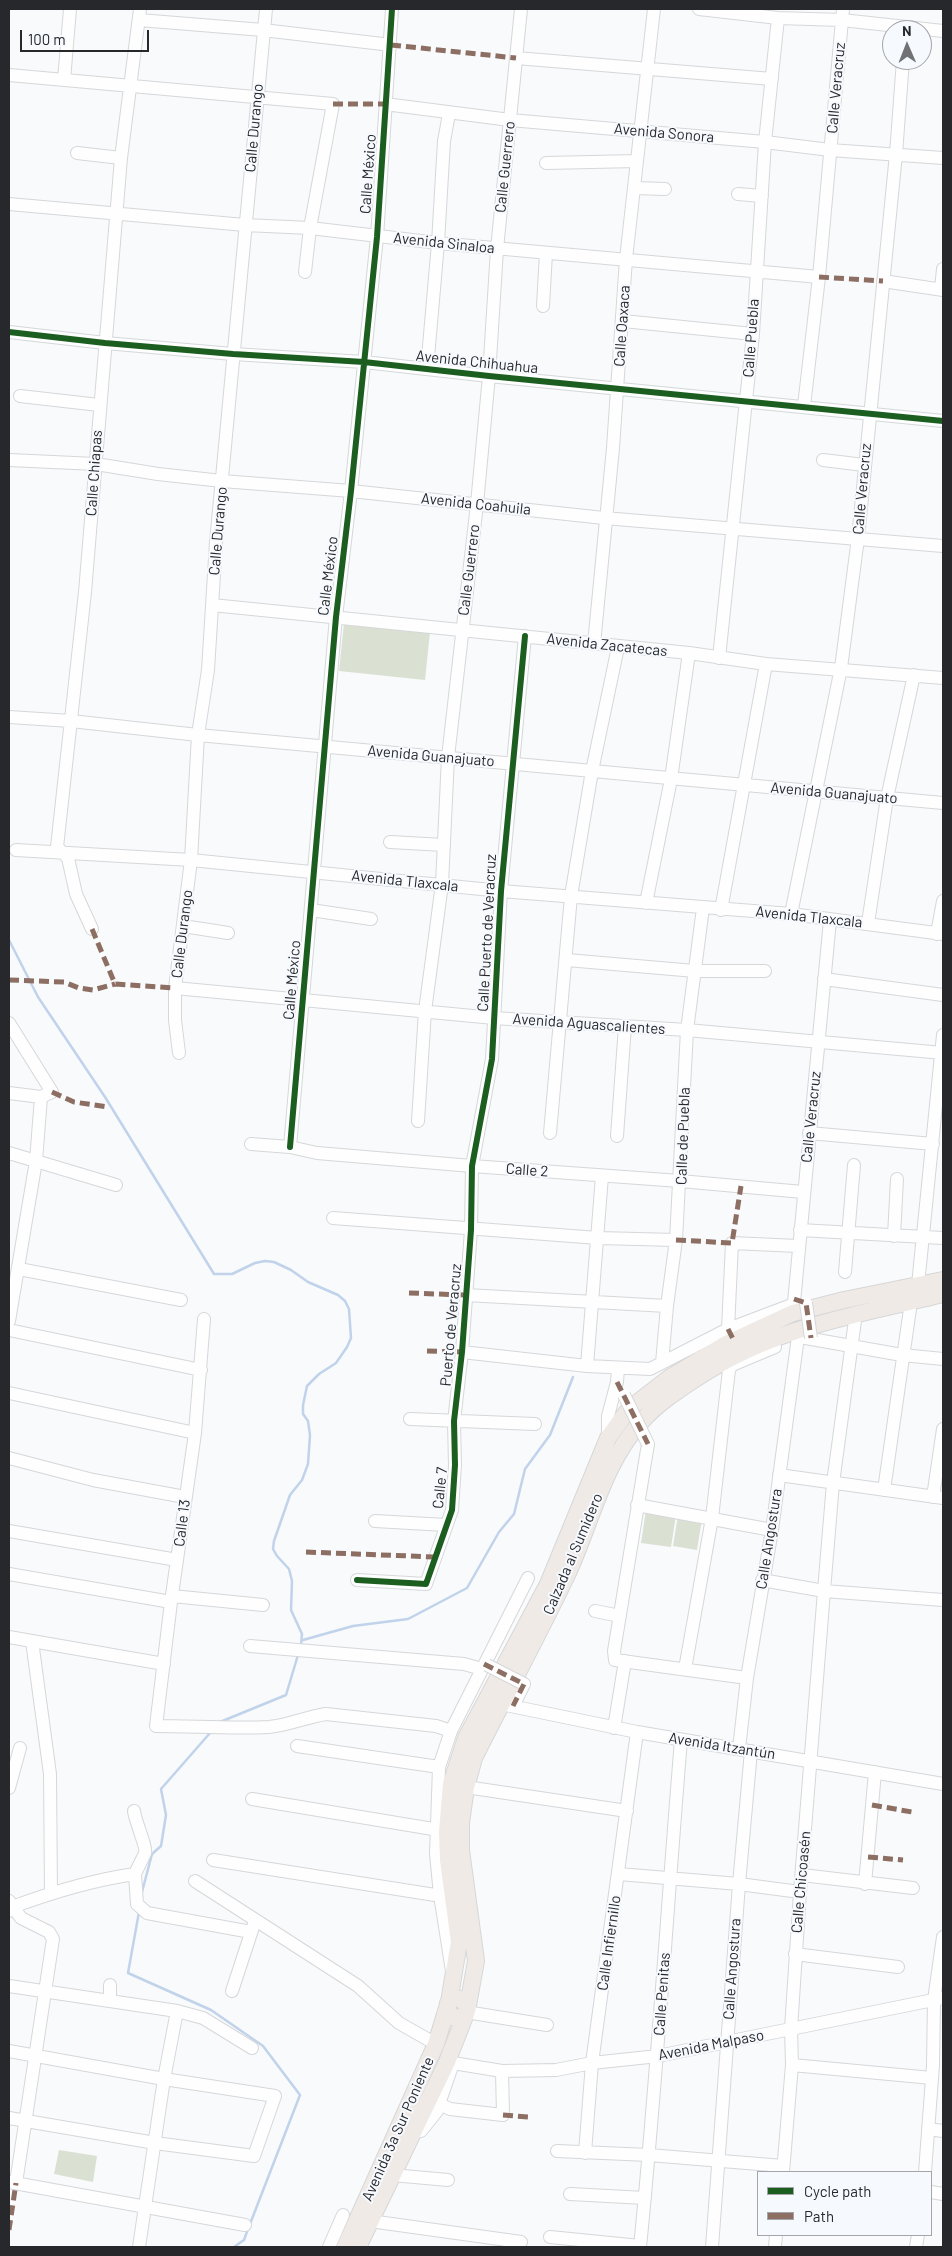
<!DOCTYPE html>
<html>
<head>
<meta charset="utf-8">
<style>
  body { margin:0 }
  #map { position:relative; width:952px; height:2256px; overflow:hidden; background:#f8fafc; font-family:Barlow,sans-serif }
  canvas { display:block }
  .frame { position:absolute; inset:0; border:10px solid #27282b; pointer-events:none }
  .legend { position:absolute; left:757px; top:2171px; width:175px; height:65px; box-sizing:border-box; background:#f6f9fe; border:1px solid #a3a5aa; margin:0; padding:6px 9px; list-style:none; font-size:15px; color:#27282b }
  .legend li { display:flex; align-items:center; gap:10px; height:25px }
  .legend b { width:25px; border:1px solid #a3a5aa }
  .north { position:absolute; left:882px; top:20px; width:50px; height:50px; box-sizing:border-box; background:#f6f9fe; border:1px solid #a3a5aa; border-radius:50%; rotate:359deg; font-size:14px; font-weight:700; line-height:20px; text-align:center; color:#27282b }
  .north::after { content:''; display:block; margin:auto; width:18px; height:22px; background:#707274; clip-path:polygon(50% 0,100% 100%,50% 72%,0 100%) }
  .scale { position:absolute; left:20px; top:30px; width:129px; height:22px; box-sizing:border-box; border:2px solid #27282b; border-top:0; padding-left:6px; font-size:15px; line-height:18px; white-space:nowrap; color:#27282b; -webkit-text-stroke:4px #f6f9fe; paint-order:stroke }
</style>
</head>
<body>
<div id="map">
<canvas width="952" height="2256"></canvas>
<div class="frame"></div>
<ul class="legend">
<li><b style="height:6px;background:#1b5e20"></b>Cycle path</li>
<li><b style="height:6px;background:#8d6e63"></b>Path</li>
</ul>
<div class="north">N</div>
<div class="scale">100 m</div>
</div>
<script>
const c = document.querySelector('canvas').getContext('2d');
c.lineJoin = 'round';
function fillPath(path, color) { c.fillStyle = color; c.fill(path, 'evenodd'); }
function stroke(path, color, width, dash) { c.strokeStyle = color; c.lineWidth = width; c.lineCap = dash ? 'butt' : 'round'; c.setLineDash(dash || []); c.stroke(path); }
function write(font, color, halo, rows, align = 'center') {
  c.font = font + ' Barlow,sans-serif'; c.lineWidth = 4; c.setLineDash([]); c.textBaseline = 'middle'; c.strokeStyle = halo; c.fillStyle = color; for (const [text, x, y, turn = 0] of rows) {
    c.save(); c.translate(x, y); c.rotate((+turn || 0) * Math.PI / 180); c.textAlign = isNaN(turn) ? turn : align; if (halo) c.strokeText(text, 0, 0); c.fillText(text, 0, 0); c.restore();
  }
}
const green = new Path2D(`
  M 344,623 L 430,632 L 425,680 L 339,671 Z
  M 646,1510 L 676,1515 L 671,1547 L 641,1543 Z
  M 678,1515 L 702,1519 L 697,1550 L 673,1546 Z
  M 59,2150 L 97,2156 L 93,2182 L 54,2174 Z`);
const stream = new Path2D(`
  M 9,940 L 38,997 L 105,1097 L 214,1274 L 232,1274 L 255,1263 L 265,1261 L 274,1262 L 291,1270 L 308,1282 L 338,1295 L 345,1301 L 349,1309 L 351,1338 L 347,1347 L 336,1363 L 319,1374 L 307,1386 L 303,1405 L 303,1414 L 308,1421 L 310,1435 L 308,1464 L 302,1480 L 290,1495 L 274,1541 L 273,1549 L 277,1556 L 289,1569 L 292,1581 L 291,1610 L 302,1634 L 301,1645
  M 303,1640 L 353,1626 L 408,1619 L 467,1588 L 499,1532 L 514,1514 L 525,1469 L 550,1435 L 573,1377
  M 220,1722 L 286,1695 L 298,1655
  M 142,1892 L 152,1854 L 161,1846 L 166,1815 L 161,1789 L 210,1733
  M 139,1912 L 128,1973 L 211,2010 L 263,2046 L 300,2095 L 250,2224
  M 234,2247 L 244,2240 L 248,2229`);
const minor = new Path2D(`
  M 699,9 L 778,18 L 842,20 L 943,31
  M 139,20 L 263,30 L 391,45
  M 516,58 L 772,79
  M 9,75 L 333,104 L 310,228 L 305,272
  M 64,80 L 70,9
  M 385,104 L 510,120 L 765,142 L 830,150 L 943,158
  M 77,153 L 121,158
  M 546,163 L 637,161
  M 634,188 L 665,189
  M 738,194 L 762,196
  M 9,204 L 245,225 L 310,228 L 438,243 L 819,277
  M 883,281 L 943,290
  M 941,289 L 943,269
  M 543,306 L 546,253
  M 623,321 L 753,334
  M 9,332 L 105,343 L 233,354 L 364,362 L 489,376 L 943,421
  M 427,369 L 438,243 L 444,141 L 449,114
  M 20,396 L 99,405
  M 804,406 L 819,277 L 843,9
  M 9,460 L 96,464 L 158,474 L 222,481 L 351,491 L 604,518 L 943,546
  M 823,460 L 864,465
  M 212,605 L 689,653 L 766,664 L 943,678
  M 594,644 L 613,448 L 626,259 L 654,9
  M 719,658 L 753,334 L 765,142 L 778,18
  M 9,717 L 71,721 L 198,735 L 943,803
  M 390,842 L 444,845
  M 16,850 L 191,860 L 501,891 L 791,914 L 943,934
  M 646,903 L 671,779 L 689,653
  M 311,910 L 371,919
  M 721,910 L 766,664
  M 791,914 L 841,668 L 858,538 L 896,154 L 903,60
  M 868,923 L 887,798 L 914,675
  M 183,926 L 228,933
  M 92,929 L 76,894 L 68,858 L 57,847 L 85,592 L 121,158 L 140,9
  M 937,934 L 943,901
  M 567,960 L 695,971 L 765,971
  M 824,979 L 943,995
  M 175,988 L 494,1018 L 687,1030 L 943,1053
  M 9,1023 L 52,1092 L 41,1097 L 9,1093
  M 179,1053 L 175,1020 L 175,988 L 191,860 L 198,735 L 208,670 L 216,542 L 266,9
  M 418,1121 L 425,1011 L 442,884 L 448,757 L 477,504 L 489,376 L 497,249 L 521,9
  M 550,1133 L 571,896 L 592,771 L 618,647
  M 809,1133 L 933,1144
  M 617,1136 L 625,1026
  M 251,1144 L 290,1147 L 317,1153 L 472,1166 L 680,1181 L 803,1192
  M 290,1147 L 336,617 L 351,491 L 377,237 L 392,9
  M 9,1153 L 116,1185
  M 333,1218 L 598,1238 L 676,1240
  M 800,1230 L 943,1238
  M 894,1236 L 897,1179
  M 19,1269 L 181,1300
  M 845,1272 L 854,1165
  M 918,1285 L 943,1035
  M 466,1295 L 667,1306
  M 793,1313 L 830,920
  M 204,1319 L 195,1433 L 171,1602 L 156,1726 C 193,1726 231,1729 269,1727 C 289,1725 306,1717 326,1714 L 436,1726 L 451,1731
  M 9,1321 L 36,1161 L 41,1097
  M 728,1329 L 732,1243 L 798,1246
  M 9,1330 L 201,1370
  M 800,1337 L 902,1355 L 943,1359
  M 462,1352 L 587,1366 L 650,1369 L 728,1329 L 794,1304
  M 662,1363 L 667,1306 L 676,1240 L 687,1030 L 703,908
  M 587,1366 L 602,1176
  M 9,1393 L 195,1433
  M 410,1419 L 535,1424
  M 608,1438 L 608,1416 L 617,1382 L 618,1368
  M 648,1444 L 614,1651 L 615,1660 L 747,1678
  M 9,1458 L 93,1480 L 185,1497
  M 779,1475 L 943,1498
  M 884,1490 L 911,1302
  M 933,1497 L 943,1429
  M 637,1505 L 772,1530
  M 375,1521 L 446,1525
  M 9,1531 L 177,1560
  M 9,1574 L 171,1602
  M 357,1580 L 426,1584 L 452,1510 L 455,1465 L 454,1421 L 462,1352 L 471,1230 L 472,1166 L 492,1059 L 501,891 L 525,636
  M 762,1580 L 824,1591 L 943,1600
  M 172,1596 L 263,1605
  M 595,1611 L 620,1616
  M 9,1637 L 164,1664
  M 32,1641 L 50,1774 L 51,1893
  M 250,1646 L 464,1664 L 482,1669
  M 685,1669 L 712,1518 L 729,1370 L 732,1365 L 775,1347
  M 501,1704 L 637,1732 L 943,1784
  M 513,1706 L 524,1684
  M 614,1728 L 625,1661
  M 297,1746 L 439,1767
  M 739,1749 L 747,1678 L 772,1530 L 798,1337 L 796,1329
  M 466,1787 L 627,1811
  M 9,1788 L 20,1748
  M 252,1799 L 445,1831
  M 134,1811 C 135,1821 147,1847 145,1853 C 142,1860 138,1867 135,1874
  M 213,1860 L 435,1895 L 448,1895
  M 619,1874 L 739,1884 L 800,1892
  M 802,1875 L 913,1888
  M 195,1881 L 358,1986 L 399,2023 L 436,2044
  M 865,1884 L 875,1772
  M 9,1901 L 21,1918 L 49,1932 L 53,1939 L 16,2183
  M 9,1911 L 12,1907 C 53,1892 92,1880 135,1874 L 137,1904 L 147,1913 L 251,1932
  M 795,1954 L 898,1967
  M 452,1971 L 440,1895 L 436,1854 L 439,1767 L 451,1731 L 528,1578
  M 9,1986 L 177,2011 L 203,2018 L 252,2048
  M 232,1991 L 254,1924
  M 110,2000 L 110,1985
  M 466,2012 L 547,2025
  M 9,2051 L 164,2079 L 275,2096 L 254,2156 L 155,2143 L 9,2118
  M 447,2062 L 502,2071 L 556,2070 L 592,2063 L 658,2056 L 943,1998
  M 792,2065 L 932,2078
  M 439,2104 L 452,2066
  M 928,2129 L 943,2131
  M 413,2132 L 421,2131 L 437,2111 L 439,2104 L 450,2109 L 503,2115 L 502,2071
  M 557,2151 L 649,2155 L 783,2166
  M 585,2153 L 592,2063 L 637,1732
  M 783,2172 L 792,2065 L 791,2029 L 800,1892 L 824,1591 L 833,1483 L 856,1313
  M 925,2172 L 933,2065 L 934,2000 L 943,1937
  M 392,2175 L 448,2180
  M 9,2182 L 245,2225
  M 931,2192 L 943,2194
  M 570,2194 L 645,2198
  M 370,2221 L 521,2242
  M 550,2237 L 640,2246
  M 139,2247 L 164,2079 L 177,2011
  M 329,2247 L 343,2215
  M 640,2247 C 657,2078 667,1909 681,1740
  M 712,2247 L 739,1884 L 751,1751
  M 775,2247 L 776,2235
  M 916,2247 L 918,2235`);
const major = new Path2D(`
  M 449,2002 L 459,1942 L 448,1860 L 447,1832 L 451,1784 L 466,1738 L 548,1584 L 608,1438 L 629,1409 L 669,1378 L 726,1344 L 793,1313 L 844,1300 L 943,1280
  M 467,2011 L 476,1961 L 461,1850 L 461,1823 L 466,1787 L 474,1758 C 504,1698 537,1638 566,1577 C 591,1525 602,1464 642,1421 C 656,1405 674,1393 692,1381 C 774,1326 850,1317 943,1294
  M 345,2247 L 436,2044 L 447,2008
  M 358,2247 L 447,2062 L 467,2011 C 467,2002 462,1998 454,1998 L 448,2003 L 447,2009 L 452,2017 L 461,2018 L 466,2014`);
const minorBridge = new Path2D(`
  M 806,1303 L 811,1338
  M 624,1395 L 648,1444
  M 487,1665 L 524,1684`);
const quiet = new Path2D(`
  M 391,45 L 516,58
  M 333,104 L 385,104
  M 819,277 L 883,281
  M 92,929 L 115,984 L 175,988
  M 9,980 L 64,982 L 79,988 L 93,990 L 115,984
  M 52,1092 L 74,1102 L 108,1107
  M 676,1240 L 732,1243 L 741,1186
  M 409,1293 L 466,1295
  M 794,1299 L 806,1303 L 811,1338
  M 728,1329 L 734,1341
  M 427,1351 L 462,1352
  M 617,1382 L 648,1444
  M 306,1552 L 435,1557
  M 484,1664 L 524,1684 L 513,1706
  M 872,1805 L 912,1812
  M 868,1857 L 903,1860
  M 503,2115 L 528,2117
  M 9,2230 L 16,2183`);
const cycleway = new Path2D(`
  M 9,332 L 105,343 L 233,354 L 364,362 L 489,376 L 943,421
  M 290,1147 L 336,617 L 351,491 L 377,237 L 392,9
  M 357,1580 L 426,1584 L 452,1510 L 455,1465 L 454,1421 L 462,1352 L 471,1230 L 472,1166 L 492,1059 L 501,891 L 525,636`);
const streetNames = [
  ["Calle Veracruz",836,88,-85],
  ["Calle Durango",254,128,-85],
  ["Avenida Sonora",664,133,5],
  ["Calle Guerrero",505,167,-84],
  ["Calle México",368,174,-86],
  ["Avenida Sinaloa",444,243,6],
  ["Calle Oaxaca",622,326,-86],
  ["Calle Puebla",751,338,-86],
  ["Avenida Chihuahua",477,362,6],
  ["Calle Chiapas",94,473,-86],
  ["Calle Veracruz",862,489,-85],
  ["Avenida Coahuila",476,504,6],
  ["Calle Durango",218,531,-85],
  ["Calle Guerrero",469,570,-83],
  ["Calle México",328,576,-83],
  ["Avenida Zacatecas",607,645,6],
  ["Avenida Guanajuato",431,756,5],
  ["Avenida Guanajuato",834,793,5],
  ["Avenida Tlaxcala",405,881,6],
  ["Avenida Tlaxcala",809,917,6],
  ["Calle Puerto de Veracruz",487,933,-87],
  ["Calle Durango",182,934,-83],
  ["Calle México",292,980,-85],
  ["Avenida Aguascalientes",589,1024,4],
  ["Calle Veracruz",811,1117,-84],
  ["Calle de Puebla",683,1136,-88],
  ["Calle 2",527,1170,4],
  ["Puerto de Veracruz",451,1325,-85],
  ["Calle 7",440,1488,-84],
  ["Calle 13",182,1523,-83],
  ["Calle Angostura",769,1539,-81],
  ["Calzada al Sumidero",573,1554,-67],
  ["Avenida Itzantún",722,1746,9],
  ["Calle Chicoasén",801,1882,-85],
  ["Calle Infiernillo",609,1943,-82],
  ["Calle Angostura",732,1969,-86],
  ["Calle Penitas",662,1994,-86],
  ["Avenida Malpaso",711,2045,-11],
  ["Avenida 3a Sur Poniente",398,2129,-66]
];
fillPath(green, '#dae1d2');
stroke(stream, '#c1d3ea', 2.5);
stroke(minor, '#d5d7d9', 14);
stroke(major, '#d6d7d8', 18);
stroke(minor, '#fefeff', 12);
stroke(major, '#f0eae6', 16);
stroke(minorBridge, '#d5d7d9', 14, []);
stroke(minorBridge, '#fefeff', 12);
stroke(quiet, '#8d6e63', 5, [10, 5]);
stroke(cycleway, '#1b5e20', 6);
write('15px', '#27282b', '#f6f9fe', streetNames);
</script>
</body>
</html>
